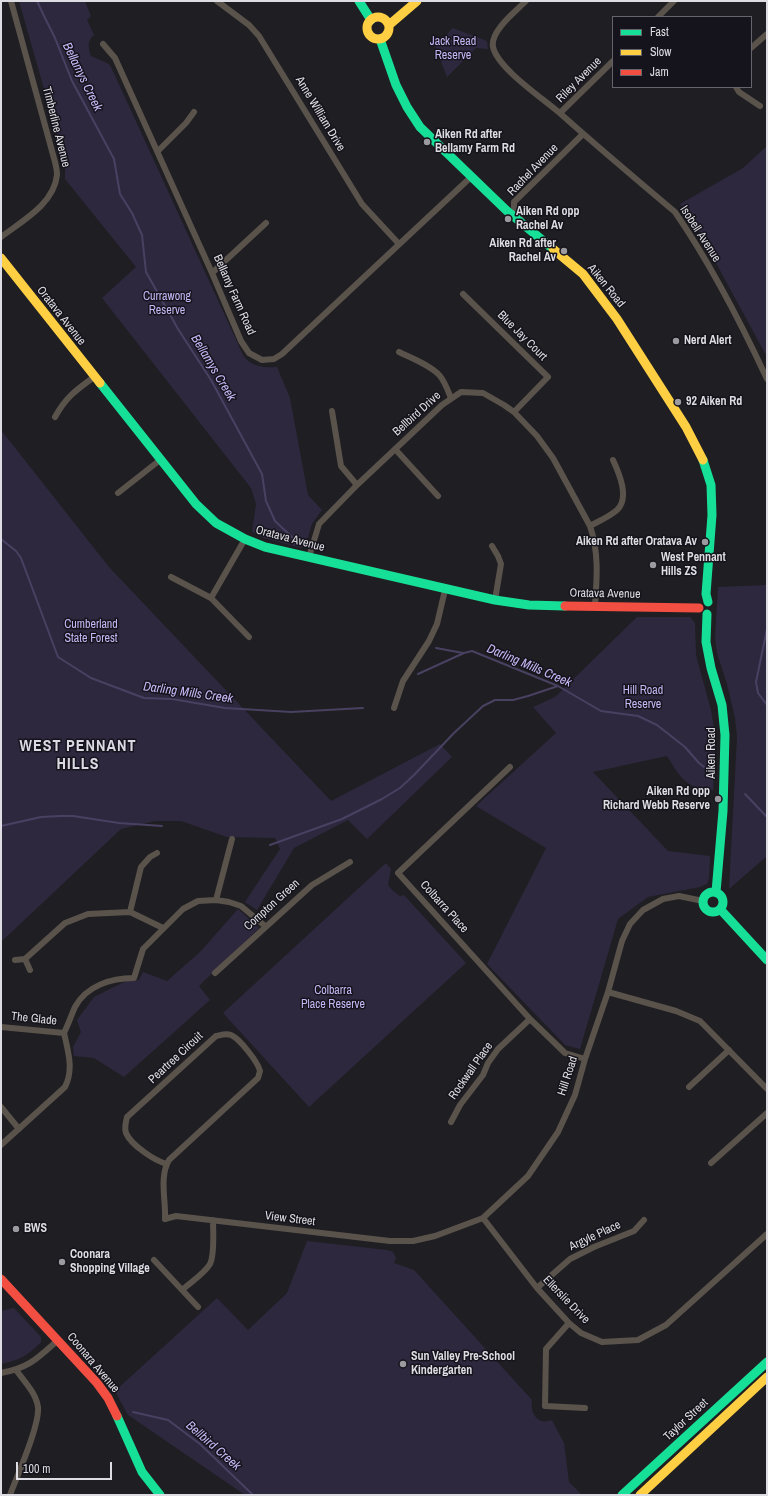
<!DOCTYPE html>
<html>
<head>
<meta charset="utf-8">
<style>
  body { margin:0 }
  #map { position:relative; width:768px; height:1496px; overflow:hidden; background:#1f1e22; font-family:"Archivo Narrow",sans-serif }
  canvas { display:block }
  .frame { position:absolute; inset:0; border:2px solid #dedde3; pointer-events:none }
  .legend { position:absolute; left:612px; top:16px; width:140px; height:72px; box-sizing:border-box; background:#15131b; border:1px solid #65646b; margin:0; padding:5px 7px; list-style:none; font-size:12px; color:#dedde3 }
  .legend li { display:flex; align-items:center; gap:8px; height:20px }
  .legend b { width:20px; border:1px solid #65646b }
  .scale { position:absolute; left:16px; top:1462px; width:96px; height:18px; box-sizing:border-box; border:2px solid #dedde3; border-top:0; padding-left:5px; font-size:12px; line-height:14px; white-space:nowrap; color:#dedde3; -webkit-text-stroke:3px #15131b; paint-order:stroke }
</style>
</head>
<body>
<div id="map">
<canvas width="768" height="1496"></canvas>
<div class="frame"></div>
<ul class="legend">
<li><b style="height:5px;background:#16e098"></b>Fast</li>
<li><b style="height:5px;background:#ffcf43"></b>Slow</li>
<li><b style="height:5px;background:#f24e42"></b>Jam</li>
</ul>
<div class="scale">100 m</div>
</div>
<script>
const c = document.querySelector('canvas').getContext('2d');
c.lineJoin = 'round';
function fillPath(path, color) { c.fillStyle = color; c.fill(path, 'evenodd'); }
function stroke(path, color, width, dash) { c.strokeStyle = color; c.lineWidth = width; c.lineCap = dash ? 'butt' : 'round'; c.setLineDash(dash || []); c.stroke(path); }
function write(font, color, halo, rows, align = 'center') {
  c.font = font + ' "Archivo Narrow",sans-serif'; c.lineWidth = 3; c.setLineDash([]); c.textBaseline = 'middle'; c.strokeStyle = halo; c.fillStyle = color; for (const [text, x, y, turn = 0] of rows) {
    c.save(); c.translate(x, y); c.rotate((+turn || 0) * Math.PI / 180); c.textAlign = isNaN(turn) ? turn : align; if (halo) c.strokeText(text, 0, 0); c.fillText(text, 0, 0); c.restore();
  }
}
const green = new Path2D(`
  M 19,1 L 85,1 L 91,16 L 87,20 L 94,35 C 87,40 88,48 91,56 L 109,64 L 112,69 L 238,344 C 240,348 242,355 246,359 C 254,367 266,368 277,367 L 290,398 L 308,495 L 322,510 L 312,524 L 306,544 L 301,548 L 264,538 L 252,532 L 256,504 L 251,488 L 102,298 L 136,267 L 65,179 L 65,163 Z
  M 453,28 L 487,41 L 488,49 L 476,48 L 447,77 L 435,46 Z
  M 767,146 L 767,357 L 691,217 L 680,204 L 743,168 Z
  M 1,430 L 109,567 L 331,801 L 440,744 L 452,757 L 367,839 L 348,820 L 294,848 L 257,910 L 245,902 L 280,849 L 275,838 L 227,837 L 181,821 L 155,821 L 121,829 L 1,942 Z
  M 767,585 L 767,856 L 729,889 L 737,737 L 735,718 L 727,684 L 717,653 L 715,638 L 718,587 Z
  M 637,617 L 690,617 L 695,623 L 696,655 L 711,710 L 714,728 L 715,750 L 713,790 C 686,789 680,777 667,756 L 593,772 L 668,851 L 710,856 L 709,878 L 707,884 L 700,887 L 648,897 L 618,919 L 580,1049 L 565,1045 L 487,964 L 546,848 L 476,806 L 556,733 L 533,707 L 555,697 Z
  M 386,863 L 391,869 L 388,885 L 392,890 L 400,896 L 404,895 L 466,963 L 309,1107 L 223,1013 Z
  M 238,909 L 259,928 L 199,986 L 210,1000 L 124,1077 L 94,1058 L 74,1056 L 73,1047 L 81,1032 L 77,1020 L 94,997 L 126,981 L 139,980 L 143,972 L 167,981 L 200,952 Z
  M 307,1241 L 387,1250 L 393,1252 L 396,1258 L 394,1263 L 414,1270 L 532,1400 C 530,1412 537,1426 552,1420 L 564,1443 L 569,1482 L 582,1495 L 245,1495 L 128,1415 L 115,1391 L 217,1298 L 248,1330 L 287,1293 Z
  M 14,1308 L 41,1337 L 41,1342 C 27,1356 20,1360 1,1364 L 1,1311 Z`);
const stream = new Path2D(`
  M 37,1 L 44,16 L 55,38 L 72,81 L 114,159 L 120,194 L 132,213 L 142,235 L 146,272 L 178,329 L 211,380 L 262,474 L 266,501 L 275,521 L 293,538 L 295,544
  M 1,539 L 16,551 L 21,558 L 58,657 L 91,678 L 144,698 L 172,699 L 225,708 L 291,712 L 363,708
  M 767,629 L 756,682 L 758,693 L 767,705
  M 436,648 L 463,653
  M 418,674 L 464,653 L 472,651 L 558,686 L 601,711 L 638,716 L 657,725 L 685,747 L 699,763 L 709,771
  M 745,794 L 767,817
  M 1,826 L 41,817 L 60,816 L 73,816 L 119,823 L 162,826
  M 270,845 L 342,819 L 382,799 L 400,788 L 414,775 L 454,733 L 483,706 L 495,700 L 513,700 L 528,696 L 558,686
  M 133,1412 L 168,1420 L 200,1444 L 253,1495`);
const street = new Path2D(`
  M 217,1 L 249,25 L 259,36 L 362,204 L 399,244
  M 526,1 C 516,11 490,31 493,47 C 498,69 544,99 562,115 C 599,148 637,180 675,212 C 710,263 741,323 767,379
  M 658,17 L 674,1
  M 103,44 L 115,58 L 212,273 L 241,341 L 249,353 L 262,360 L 274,359 L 282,354 L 471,177
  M 751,48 L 767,34
  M 736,87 L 739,92 L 760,106
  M 560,113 L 613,61
  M 158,151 L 186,123 L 194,112
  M 521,220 L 514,207 L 514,202 L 583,134
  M 1,237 C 22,221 54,204 57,175 C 57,171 56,166 55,162 L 11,1
  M 212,273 L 266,223
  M 463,294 L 548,377 L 514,412
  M 399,352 C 411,358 432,366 440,376 C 445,382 448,391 451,398
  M 332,411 L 341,466 L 357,485
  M 55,417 C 66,397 75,391 94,377
  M 395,449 L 438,496
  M 118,493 L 160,460
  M 590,526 C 599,521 609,517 617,510 C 630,498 619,473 613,460
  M 492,546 L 498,556 L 501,564 L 495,600
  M 309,557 L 319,524 L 357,485 L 442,405 L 461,392 L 483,393 L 504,405 L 514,412 L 537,436 L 553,458 L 590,526 C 599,552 597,578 595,605
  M 171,577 L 211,598 L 249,637
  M 211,598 L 245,539
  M 394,708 L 403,681 L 429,641 L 437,624 L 445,590
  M 510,767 L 398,873 L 530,1019 L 565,1053 L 585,1059
  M 216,900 L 232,839
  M 130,912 L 141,867 L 150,857 L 157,853
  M 25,959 L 30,970
  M 15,960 L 25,959 L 65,923 L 88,914 L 130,912 L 163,928
  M 215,973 L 312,885 L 350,862
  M 608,992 L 676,1011 L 700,1021 L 767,1089
  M 1,1027 L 64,1033
  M 64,1033 C 68,1025 71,1016 75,1007 C 86,986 111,978 134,978 L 143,949 L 183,909 L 198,901 L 216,900 L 229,902 L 241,906 L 265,926
  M 689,1087 L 729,1050
  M 1,1107 L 19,1129
  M 451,1122 L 460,1105 L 483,1075 L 488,1063 L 498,1049 L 530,1019
  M 1,1145 L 65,1087 C 74,1070 68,1051 64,1033
  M 711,1163 L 767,1113
  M 167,1164 C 155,1161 131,1145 126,1133 C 124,1127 126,1122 127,1117 L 216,1036 C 221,1035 226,1033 231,1035 C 239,1038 258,1062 260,1071 L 258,1078 L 169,1160 C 159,1177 166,1200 165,1219 L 176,1216 L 390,1241 L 413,1241 L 435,1236 L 483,1218 L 528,1176 L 558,1132 L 575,1095 L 585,1059 L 608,992 L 622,941 L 630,924 L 643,910 L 663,899 L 679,896 L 703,901
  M 483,1218 L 537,1288 L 569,1323 L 581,1333 L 602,1342 L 638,1340 L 666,1325 L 767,1234
  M 154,1260 L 198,1307
  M 537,1288 L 570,1259 L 594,1247 L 634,1231 L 644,1220
  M 182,1290 C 191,1282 204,1274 210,1264 C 215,1254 213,1232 213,1220
  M 569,1323 L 546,1349 L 545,1406 L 585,1408
  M 1,1373 C 29,1368 38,1358 58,1340
  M 10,1495 C 17,1476 40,1425 38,1407 C 36,1393 24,1381 16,1370`);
const fast = new Path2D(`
  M 359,1 L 371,20
  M 380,39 L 396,85 L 407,107 L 420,127 L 506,210 L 553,249
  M 100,383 L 196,504 L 216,523 L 245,539 L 265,547 L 495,600 L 529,605 L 565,606
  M 703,460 L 711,485 L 712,515 L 706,594 L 708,602
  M 707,614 L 706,642 L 711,668 L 722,705 L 725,735 L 723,811 L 716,892
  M703 902a10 10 0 1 1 20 0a10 10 0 1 1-20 0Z
  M 720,909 L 767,960
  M 117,1416 L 142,1472 L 160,1495
  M 622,1495 L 767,1362`);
const slow = new Path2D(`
  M367 28a11 11 0 1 1 22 0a11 11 0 1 1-22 0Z
  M 389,25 L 417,1
  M 553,249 L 583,274 L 617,319 L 686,427 L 703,460
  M 1,258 L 100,383
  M 640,1495 L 767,1377`);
const jam = new Path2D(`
  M 565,606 L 699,608
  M 1,1279 L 97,1383 L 108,1398 L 117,1416`);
const markers = [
  [427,142,4,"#9b9a9f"],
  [508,219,4,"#9b9a9f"],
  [564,251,4,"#9b9a9f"],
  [676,341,4,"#9b9a9f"],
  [678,402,4,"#9b9a9f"],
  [705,542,4,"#9b9a9f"],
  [653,565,4,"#9b9a9f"],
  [718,799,4,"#9b9a9f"],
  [16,1229,4,"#9b9a9f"],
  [62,1262,4,"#9b9a9f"],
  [403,1364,4,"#9b9a9f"]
];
const parkNames = [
  ["Jack Read",453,42],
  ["Reserve",453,56],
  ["Currawong",167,297],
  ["Reserve",167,311],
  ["Cumberland",91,625],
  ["State Forest",91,639],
  ["Hill Road",643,691],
  ["Reserve",643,705],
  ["Colbarra",333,991],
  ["Place Reserve",333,1005]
];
const streetNames = [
  ["Riley Avenue",579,80,-45],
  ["Anne William Drive",320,114,59],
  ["Timberline Avenue",56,127,76],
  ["Rachel Avenue",533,170,-46],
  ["Isobell Avenue",700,234,57],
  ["Aiken Road",606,286,51],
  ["Bellamy Farm Road",234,295,66],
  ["Oratava Avenue",61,316,52],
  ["Blue Jay Court",522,336,45],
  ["Bellbird Drive",417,414,-42],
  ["Oratava Avenue",290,539,15],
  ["Oratava Avenue",605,594,1],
  ["Aiken Road",712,753,-90],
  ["Compton Green",272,905,-42],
  ["Colbarra Place",444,907,48],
  ["The Glade",34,1019,6],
  ["Peartree Circuit",176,1058,-43],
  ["Rockwall Place",471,1071,-55],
  ["Hill Road",568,1076,-72],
  ["View Street",290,1219,7],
  ["Argyle Place",595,1236,-25],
  ["Ellerslie Drive",566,1300,46],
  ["Coonara Avenue",93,1363,50],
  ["Taylor Street",686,1420,-43]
];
const poiNames = [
  ["Aiken Rd after",435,135],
  ["Bellamy Farm Rd",435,149],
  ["Aiken Rd opp",516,212],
  ["Rachel Av",516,226],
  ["Aiken Rd after",556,244,"right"],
  ["Rachel Av",556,258,"right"],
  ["Nerd Alert",684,341],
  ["92 Aiken Rd",686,402],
  ["Aiken Rd after Oratava Av",697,542,"right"],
  ["West Pennant",661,558],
  ["Hills ZS",661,572],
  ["Aiken Rd opp",710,792,"right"],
  ["Richard Webb Reserve",710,806,"right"],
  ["BWS",24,1229],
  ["Coonara",70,1255],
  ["Shopping Village",70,1269],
  ["Sun Valley Pre-School",411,1357],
  ["Kindergarten",411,1371]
];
const waterNames = [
  ["Bellamys Creek",82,77,64],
  ["Bellamys Creek",213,368,59],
  ["Darling Mills Creek",529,666,23],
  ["Darling Mills Creek",188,693,8],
  ["Bellbird Creek",213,1446,41]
];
const districtNames = [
  ["WEST PENNANT",78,747],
  ["HILLS",78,765]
];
fillPath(green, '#2e283f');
stroke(stream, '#494161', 2);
stroke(street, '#5a534c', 6);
stroke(fast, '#16e098', 9);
stroke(slow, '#ffcf43', 9);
stroke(jam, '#f24e42', 9);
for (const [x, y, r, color] of markers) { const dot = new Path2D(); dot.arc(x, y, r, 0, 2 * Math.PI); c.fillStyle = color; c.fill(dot); stroke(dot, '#15131b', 1.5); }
write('12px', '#c6b7f5', '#15131b', parkNames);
write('12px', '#dedde3', '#15131b', streetNames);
write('bold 12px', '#dedde3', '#15131b', poiNames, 'left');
write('italic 13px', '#c8b8f7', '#15131b', waterNames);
c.letterSpacing = '1px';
write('bold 16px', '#dbd9e4', '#15131b', districtNames);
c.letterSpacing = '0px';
</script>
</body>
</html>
